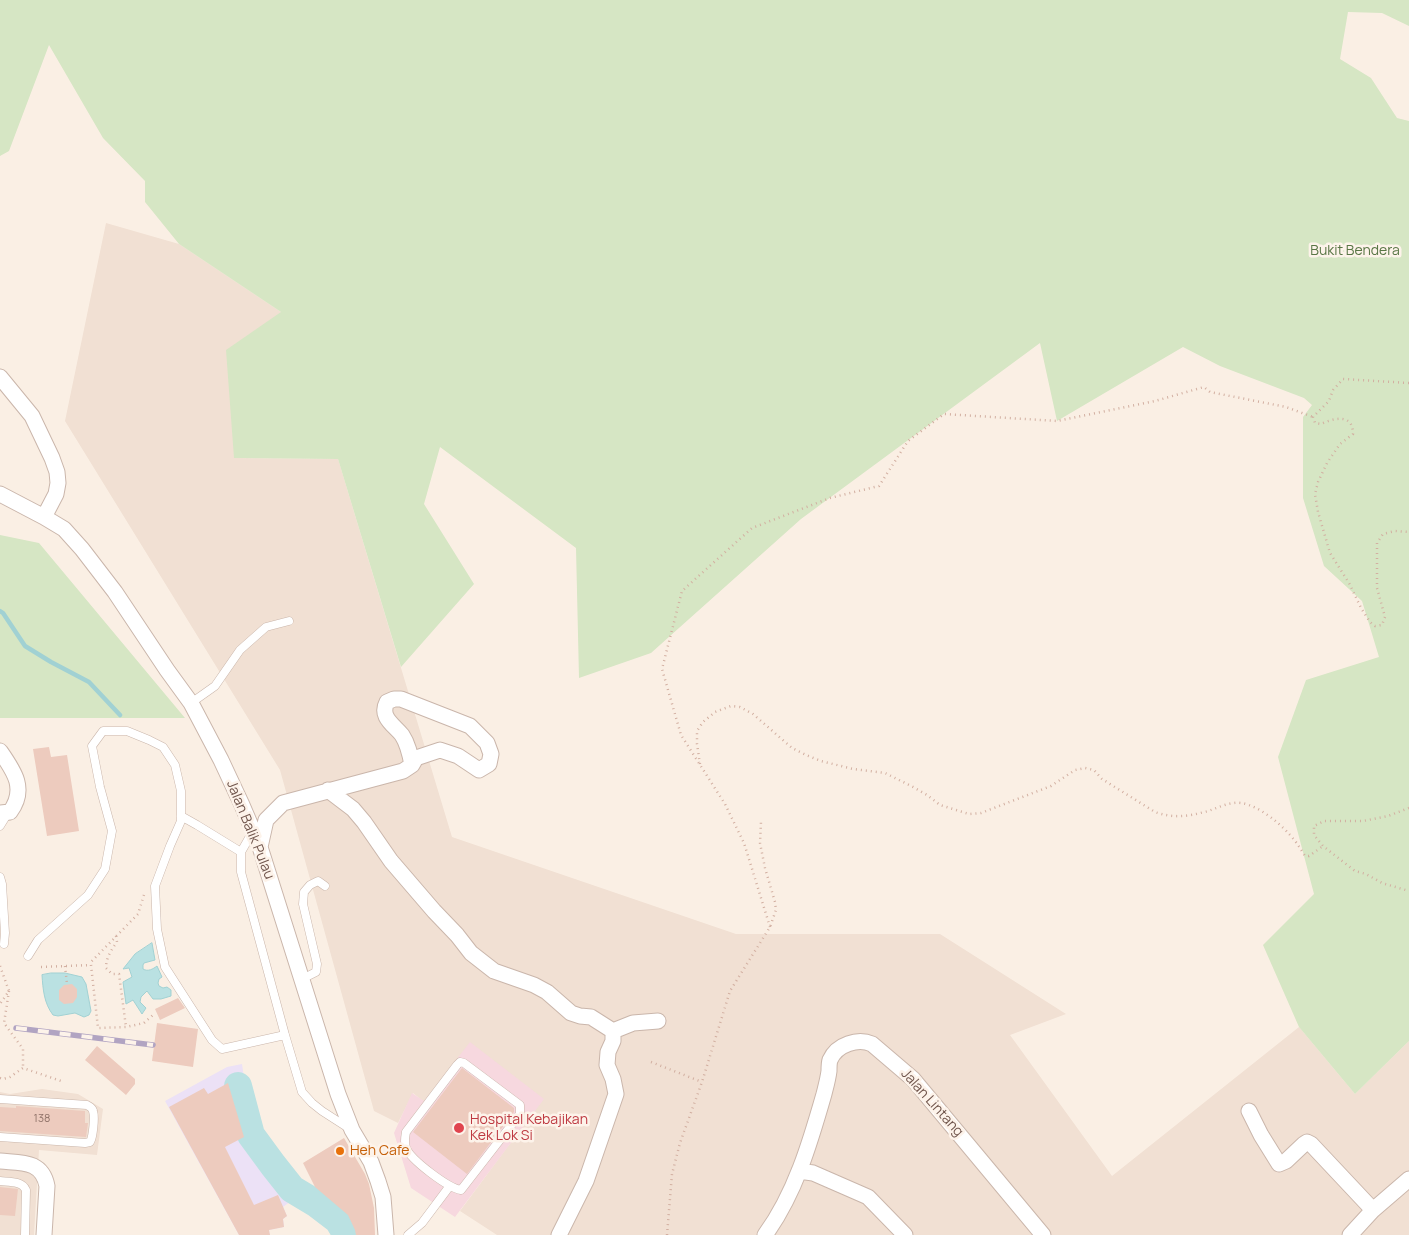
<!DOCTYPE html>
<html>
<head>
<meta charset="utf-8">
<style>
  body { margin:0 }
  canvas { display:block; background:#faefe4 }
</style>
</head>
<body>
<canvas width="1409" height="1235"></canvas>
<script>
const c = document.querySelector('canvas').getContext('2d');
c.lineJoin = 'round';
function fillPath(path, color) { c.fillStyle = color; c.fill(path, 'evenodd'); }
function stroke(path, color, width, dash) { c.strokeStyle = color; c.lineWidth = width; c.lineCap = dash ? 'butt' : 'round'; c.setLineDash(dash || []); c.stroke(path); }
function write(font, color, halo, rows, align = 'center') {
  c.font = font + ' Manrope,sans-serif'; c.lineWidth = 5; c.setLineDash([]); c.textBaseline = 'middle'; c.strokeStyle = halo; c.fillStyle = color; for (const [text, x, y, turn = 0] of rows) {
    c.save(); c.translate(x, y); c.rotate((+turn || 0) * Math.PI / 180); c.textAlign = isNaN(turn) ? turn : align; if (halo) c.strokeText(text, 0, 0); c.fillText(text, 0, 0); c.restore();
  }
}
const residential = new Path2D(`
  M 106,223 L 179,244 L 281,312 L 235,458 L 338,459 L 452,837 L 736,934 L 940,934 L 1066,1014 L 1010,1035 L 1112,1176 L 1299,1027 L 1355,1094 L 1409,1041 L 1409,1235 L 497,1235 L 460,1211 L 543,1099 L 424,1102 L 413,1093 L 398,1123 L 374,1111 L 280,770 L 65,421 Z
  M 42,1089 L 78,1094 L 103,1109 L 97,1155 L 39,1150 L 34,1235 L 0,1235 L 0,1092 L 10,1094 Z`);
const education = new Path2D(`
  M 242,1064 L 245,1084 L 229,1088 L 244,1137 L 247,1144 L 291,1201 L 283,1207 L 287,1216 L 283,1219 L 284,1227 L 269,1230 L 270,1235 L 239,1235 L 165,1101 L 227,1067 Z`);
const medical = new Path2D(`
  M 470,1042 L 544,1099 L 455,1217 L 411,1188 L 394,1133 L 412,1093 L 424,1101 Z`);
const green = new Path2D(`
  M 0,0 L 1409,0 L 1409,26 L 1382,13 L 1348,12 L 1340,59 L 1371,78 L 1397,118 L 1409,121 L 1409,1041 L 1355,1094 L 1299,1027 L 1263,945 L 1314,894 L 1278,757 L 1306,680 L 1379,657 L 1362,601 L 1324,566 L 1303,498 L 1303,417 L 1312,405 L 1304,398 L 1220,366 L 1183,347 L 1057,421 L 1040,343 L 801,519 L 651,653 L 579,678 L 576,548 L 440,447 L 424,504 L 474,584 L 401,667 L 338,459 L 234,458 L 226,350 L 281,312 L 179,244 L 145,202 L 145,181 L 103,138 L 49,45 L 9,151 L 0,156 Z
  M 0,535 L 39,543 L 185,718 L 0,718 Z`);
const water = new Path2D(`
  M 152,943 L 155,960 L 144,963 L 143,965 L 143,969 C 148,972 153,969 157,966 L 162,977 L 159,979 L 158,983 L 159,986 L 163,988 L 167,987 L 171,990 L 171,996 L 161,999 L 153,999 L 147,991 L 141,997 L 140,1002 L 146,1008 L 142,1014 L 133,1000 L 126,1004 L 123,982 L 132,977 L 129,968 L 123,969 L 135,954 Z
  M 51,973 L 65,973 L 82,977 L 86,984 L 91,1011 L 89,1015 L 84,1017 L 75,1013 L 58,1016 L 53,1015 C 44,1003 43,990 42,975 Z`);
const stream = new Path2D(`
  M 0,611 L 3,613 L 25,646 L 51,662 L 89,682 L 120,715`);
const river = new Path2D(`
  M 238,1086 L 251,1135 L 273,1165 L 292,1189 L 317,1204 L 338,1220 L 347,1235`);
const building = new Path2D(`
  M 49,747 L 51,757 L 67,755 L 79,831 L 47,836 L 33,749 Z
  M 72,984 L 77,989 L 77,997 L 73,1003 L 64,1004 L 59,1000 L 59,990 L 64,985 Z
  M 178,998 L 185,1008 L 160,1020 L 155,1009 Z
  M 157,1023 L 198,1029 L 193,1067 L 152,1061 Z
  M 97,1046 L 135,1079 L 135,1084 L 126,1095 L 85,1060 Z
  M 462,1068 L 514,1108 L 514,1112 L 467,1174 L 413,1132 Z
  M 228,1083 L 244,1137 L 225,1147 L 254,1205 L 278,1195 L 287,1216 L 283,1219 L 284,1227 L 269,1230 L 270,1235 L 239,1235 L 169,1107 L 204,1088 L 208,1094 Z
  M 16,1106 L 85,1111 L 85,1123 L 88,1123 L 86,1137 L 0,1131 L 0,1107 L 16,1108 Z
  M 344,1138 L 365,1174 L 369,1184 L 374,1208 L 375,1235 L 356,1235 L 355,1230 L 348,1215 L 315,1187 L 303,1163 Z
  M 0,1187 L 18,1189 L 15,1216 L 0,1215 Z`);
const path = new Path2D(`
  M 1409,383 L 1343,379 L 1333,390 L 1329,401 L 1313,417 L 1315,423 L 1321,424 C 1334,418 1353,413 1353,434 L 1340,444 L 1327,463 L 1318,482 L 1315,494 L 1318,512 L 1330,553 L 1349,583 L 1361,608 L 1370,622 L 1375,626 L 1382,625 L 1385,617 L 1377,588 L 1377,543 L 1383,534 L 1395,531 L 1409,532
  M 700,764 L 697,744 L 697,731 L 703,722 L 715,712 L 731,706 L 740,707 L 753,714 L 792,748 L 806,755 L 821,761 L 853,769 L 885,773 L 915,788 L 927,795 L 940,805 L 969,814 L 981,813 L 1051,786 L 1075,770 L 1085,768 L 1094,770 L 1102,779 L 1155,812 C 1171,818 1187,817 1204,812 C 1214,810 1223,804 1234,803 C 1251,800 1278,821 1289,834 C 1296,841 1300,848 1305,856 L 1309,856 L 1323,846
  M 1409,808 L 1388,816 L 1363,821 L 1324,821 L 1314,826 L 1314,835 L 1323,846 L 1355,871 L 1366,874 L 1382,883 L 1409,891
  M 144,895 L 138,914 L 91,962 L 91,965 L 98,1028 L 126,1027 L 144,1023 L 154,1014
  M 770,927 L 744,843 L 725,804 L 681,735 L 662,669 L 682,591 L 752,528 L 830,498 L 879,486 L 908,441 L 944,414 L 1057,421 L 1155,401 L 1204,387 L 1210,392 L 1286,407 L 1313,417
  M 116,936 L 117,942 C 111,950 106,958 106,968 L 112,974 L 119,974 L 126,1027
  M 0,966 L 9,991 L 0,1004
  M 65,966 L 67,984
  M 41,967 L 91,965
  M 9,991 L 4,1023 L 23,1049 L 23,1068
  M 651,1062 L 702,1082
  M 0,1078 L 3,1079 L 10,1077 L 23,1068 L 61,1081
  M 667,1235 L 672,1174 L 680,1143 L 702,1082 L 730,991 L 770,927 L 776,910 L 775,902 L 765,868 L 760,843 L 761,822`);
const service = new Path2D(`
  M 191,703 L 215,686 L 240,650 L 266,627 L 289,621
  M 181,816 L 197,825 L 241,852
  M 0,826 L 8,813
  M 253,831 L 241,852 L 241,872 L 285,1035 L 302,1092 L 312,1103 L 322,1111 L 350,1129
  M 0,877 L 2,884 L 5,933 L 4,944
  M 28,956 L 38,940 L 88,895 L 105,869 L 112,831 L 100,787 L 92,746 L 103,731 L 127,731 L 149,740 L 163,747 L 175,765 L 181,791 L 181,821 L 170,846 L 155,886 L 157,929 L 165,967 L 212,1040 L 222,1049 L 285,1035
  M 302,979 L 316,972 L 317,964 L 303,904 L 304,892 L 310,885 L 318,881 L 325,886
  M 460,1062 L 464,1063 L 520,1105 L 520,1114 L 461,1190 C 448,1188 411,1160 406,1148 C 404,1142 405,1138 406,1132 L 457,1065 Z
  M 0,1099 L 87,1105 C 90,1107 92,1107 93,1111 C 95,1117 93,1137 90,1142 L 85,1143 L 0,1137
  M 0,1181 C 10,1182 22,1181 26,1190 L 25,1235
  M 408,1235 L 422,1223 L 449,1187`);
const minor = new Path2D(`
  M 0,377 L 32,416 L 52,458 L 57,472 L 58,483 L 56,494 L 44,517
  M 0,494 L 44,517 L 64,529 L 82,549 L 115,592 L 167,670 L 191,703 L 221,760 L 242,805 L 260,847 L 338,1094 L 352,1130 L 371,1162 L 378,1181 L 383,1197 L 386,1235
  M 0,751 C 14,771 27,789 10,812 L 0,813
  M 328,790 L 353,809 L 364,822 L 391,861 L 434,911 L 457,935 L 471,953 L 494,971 L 534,985 L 547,992 L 571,1013 L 580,1016 L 591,1017 L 613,1031
  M 260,847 L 266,820 L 283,803 L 403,771 L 412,765 L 416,758 L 440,750 L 458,756 L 479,770 L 489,764 L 491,754 L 487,743 L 470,726 L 401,699 L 394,699 L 387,702 C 379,717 394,725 402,735 C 408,744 410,754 412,765
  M 1249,1111 L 1261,1135 L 1279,1164 L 1286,1161 L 1304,1144 L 1307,1142 L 1311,1144 L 1373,1210
  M 0,1161 C 21,1163 42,1160 47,1186 L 44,1235
  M 799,1171 L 813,1173 L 868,1197 L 905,1235
  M 559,1235 L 586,1181 L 616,1094 L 613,1079 L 607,1065 L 608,1052 L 613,1041 L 613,1031 L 633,1023 L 658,1021
  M 765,1235 C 795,1194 810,1143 824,1094 C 826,1086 828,1079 829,1071 C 829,1068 829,1063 830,1060 C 837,1044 858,1038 872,1044 L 913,1079 L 1043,1235
  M 1350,1235 L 1373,1210 L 1409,1179`);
const rail = new Path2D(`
  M 16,1028 L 153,1045`);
const markers = [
  [459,1128,6,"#e0444e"],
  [340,1151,5,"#e8710a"]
];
const numberNames = [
  ["138",42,1119]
];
const parkNames = [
  ["Bukit Bendera",1355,251]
];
const streetNames = [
  ["Jalan Balik Pulau",250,830,68],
  ["Jalan Lintang",932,1103,48]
];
const healthNames = [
  ["Hospital Kebajikan",470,1120],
  ["Kek Lok Si",470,1136]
];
const foodNames = [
  ["Heh Cafe",350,1151]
];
fillPath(residential, '#f1e0d3');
fillPath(education, '#ece1f6');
fillPath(medical, '#f7d8df');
fillPath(green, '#d6e6c4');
fillPath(water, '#bae1e2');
stroke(water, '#a1d1d3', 1);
stroke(stream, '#a1d1d3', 4.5);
stroke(river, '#bae1e2', 28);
fillPath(building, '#edcbbe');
stroke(service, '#cab6ab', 9);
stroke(minor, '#cab6ab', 17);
stroke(path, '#d2afa1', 2.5, [1, 4]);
stroke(service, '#fff', 8);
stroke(minor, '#fff', 15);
stroke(rail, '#b1a4c2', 5.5);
stroke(rail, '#fdf3ea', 4, [11]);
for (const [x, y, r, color] of markers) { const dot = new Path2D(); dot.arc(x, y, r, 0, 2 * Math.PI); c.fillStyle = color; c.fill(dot); stroke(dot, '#fdf3ea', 2); }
write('11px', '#8f7268', null, numberNames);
write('14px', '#597645', '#fdf3ea', parkNames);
write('14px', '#70554c', '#fdf3ea', streetNames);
write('14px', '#be3a42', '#fdf3ea', healthNames, 'left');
write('14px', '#c56008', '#fdf3ea', foodNames, 'left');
</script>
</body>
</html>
